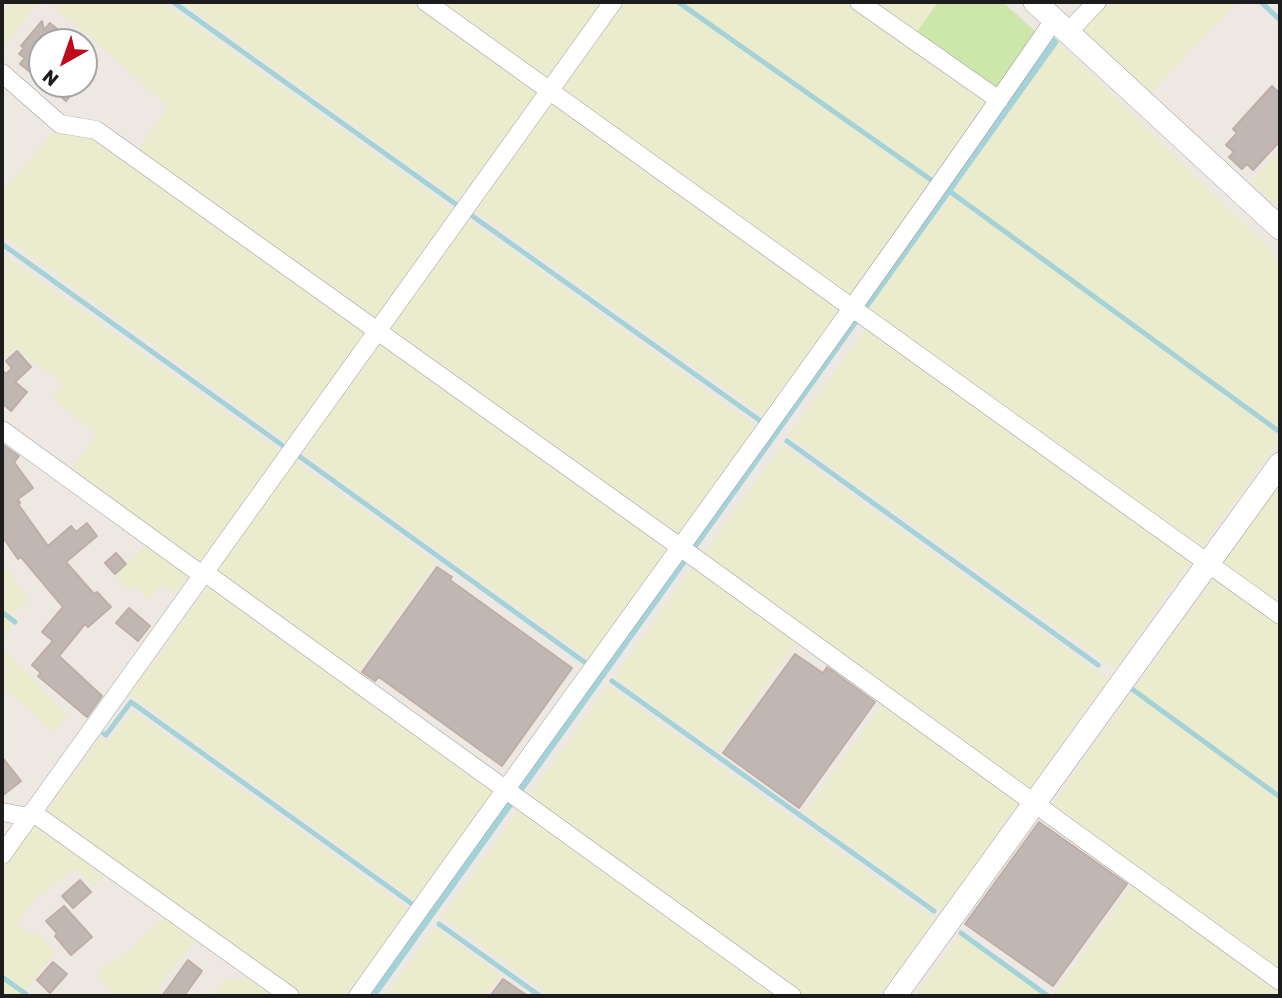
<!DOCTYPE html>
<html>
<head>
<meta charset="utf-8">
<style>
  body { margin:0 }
  #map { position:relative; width:1282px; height:998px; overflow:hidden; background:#ede8e2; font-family:Rubik,sans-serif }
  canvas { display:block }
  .frame { position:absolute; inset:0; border:4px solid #1c1c1c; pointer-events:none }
  .north { position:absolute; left:28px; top:28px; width:70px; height:70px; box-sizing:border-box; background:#fff; border:2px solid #a4a4a4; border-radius:50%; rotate:220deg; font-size:19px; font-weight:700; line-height:28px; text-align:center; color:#1c1c1c }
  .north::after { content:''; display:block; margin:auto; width:24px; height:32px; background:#bf091c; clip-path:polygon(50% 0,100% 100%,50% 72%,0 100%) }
</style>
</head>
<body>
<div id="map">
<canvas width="1282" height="998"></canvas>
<div class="frame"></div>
<div class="north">N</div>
</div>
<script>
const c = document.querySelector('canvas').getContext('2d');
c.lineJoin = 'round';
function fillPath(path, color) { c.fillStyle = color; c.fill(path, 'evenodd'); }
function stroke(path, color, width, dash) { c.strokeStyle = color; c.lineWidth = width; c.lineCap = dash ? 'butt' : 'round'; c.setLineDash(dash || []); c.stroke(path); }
const farmland = new Path2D(`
  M 13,2 L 38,2 L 2,49 L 2,18 Z
  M 48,2 L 163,2 L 454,210 L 372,324 L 135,153 L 168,107 L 108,52 Z
  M 182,2 L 417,2 L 536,87 L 537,95 L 460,202 Z
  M 436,2 L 603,2 L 549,79 L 541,78 Z
  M 621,2 L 849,2 L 985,100 L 987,107 L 853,295 L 845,295 L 562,92 L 561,86 Z
  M 868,2 L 938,2 L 915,35 Z
  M 1101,2 L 1237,2 L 1148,96 L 1076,29 Z
  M 1059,42 L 1280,259 L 1280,439 L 1203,546 L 1196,547 L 868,309 Z
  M 550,101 L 843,308 L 768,419 L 472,209 Z
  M 56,128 L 98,136 L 365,329 L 366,334 L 288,443 L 2,235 L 2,192 Z
  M 1280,150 L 1280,209 L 1251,182 Z
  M 466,218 L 760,429 L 681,540 L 387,328 Z
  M 7,257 L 282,452 L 204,561 L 199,563 L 70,470 L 96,435 L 52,397 L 62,383 L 16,348 L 2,361 L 2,261 Z
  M 868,326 L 1192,560 L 1115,669 L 788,436 Z
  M 382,342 L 670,547 L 672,553 L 593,662 L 298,450 L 377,343 Z
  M 782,445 L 1108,679 L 1028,792 L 701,557 Z
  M 292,459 L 436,562 L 355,677 L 215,574 L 215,564 Z
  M 1280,479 L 1280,609 L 1223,568 L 1221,560 Z
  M 148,542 L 191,573 L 176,594 L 162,584 L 149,599 L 135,587 L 131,591 L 115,577 Z
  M 2,561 L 30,601 L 5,618 L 13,624 L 2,640 Z
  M 694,565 L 798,640 L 719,752 L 614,677 Z
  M 1215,576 L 1280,623 L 1280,973 L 1049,808 Z
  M 209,585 L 498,790 L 420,904 L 130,695 Z
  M 2,646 L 67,716 L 52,731 L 2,686 Z
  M 608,686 L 935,920 L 880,996 L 801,996 L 527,799 Z
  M 884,701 L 1022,800 L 942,911 L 804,813 Z
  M 132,711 L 413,912 L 353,996 L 298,996 L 48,816 L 47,811 L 100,737 L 108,741 Z
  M 521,806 L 785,996 L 551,996 L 442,917 Z
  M 30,825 L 40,825 L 106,875 L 93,886 L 76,869 L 33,901 L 16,924 L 30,934 L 37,933 L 55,952 L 21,996 L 2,996 L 2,864 Z
  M 1134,883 L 1280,988 L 1280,996 L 1052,996 Z
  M 162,916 L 196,941 L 163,980 L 156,996 L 118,996 L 98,979 L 100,970 L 131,949 Z
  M 435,927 L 501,975 L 486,996 L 385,996 Z
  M 961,933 L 1048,996 L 915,996 Z
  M 252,977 L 279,996 L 212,996 L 224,980 Z`);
const grass = new Path2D(`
  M 938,2 L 1003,2 L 1038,34 L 999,92 L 917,32 Z`);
const water = new Path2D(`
  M 1054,37 L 1059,42 L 432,919 L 377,996 L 366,996 Z`);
const stream = new Path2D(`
  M 173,2 L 457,205
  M 678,2 L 934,182
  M 1261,2 L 1280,20
  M 952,193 L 1277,430
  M 471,215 L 762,422
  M 2,244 L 282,445
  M 787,441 L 1098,665
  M 299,456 L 587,664
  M 2,612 L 15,622
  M 612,681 L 934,911
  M 1132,689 L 1280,797
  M 104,734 L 106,735 L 131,702 L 415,906
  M 439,924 L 540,996
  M 961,933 L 1048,996
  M 2,977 L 26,994 L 25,996`);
const building = new Path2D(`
  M 42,21 L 44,30 L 50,23 L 62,33 L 56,40 L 59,42 L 42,42 L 42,81 L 20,64 L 25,58 L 19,54 L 24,48 L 21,46 Z
  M 45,84 L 80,84 L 66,101 Z
  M 1272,86 L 1280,94 L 1280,141 L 1253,170 L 1247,164 L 1242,169 L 1229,157 L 1234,152 L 1226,145 L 1237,133 L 1233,129 Z
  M 17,351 L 31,367 L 15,382 L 27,392 L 11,411 L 2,403 L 2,370 L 6,374 L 12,368 L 6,361 Z
  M 2,444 L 19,456 L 14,462 L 33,488 L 18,499 L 20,503 L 18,504 L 48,546 L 71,526 L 76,532 L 87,523 L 97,536 L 66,562 L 94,594 L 97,592 L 111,607 L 88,627 L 85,624 L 59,656 L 102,696 L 87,717 L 38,676 L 41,673 L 32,665 L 53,641 L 42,632 L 63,607 L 21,557 L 18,559 L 2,536 Z
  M 116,553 L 126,564 L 115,574 L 105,563 Z
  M 437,567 L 452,577 L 450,580 L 572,668 L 502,766 L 379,677 L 375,681 L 362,672 Z
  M 129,608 L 150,626 L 138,641 L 116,623 Z
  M 795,654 L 823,673 L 827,667 L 875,702 L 799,808 L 723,753 Z
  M 2,757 L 21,781 L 2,796 Z
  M 1039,822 L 1127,884 L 1053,986 L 965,924 Z
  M 80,880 L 91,892 L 73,908 L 62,896 Z
  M 64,906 L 92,937 L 71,955 L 55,936 L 57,933 L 46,921 Z
  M 188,960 L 202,971 L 184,996 L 162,996 Z
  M 53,962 L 67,974 L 50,993 L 37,980 Z
  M 503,979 L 528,996 L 490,996 Z`);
const minor = new Path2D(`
  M 426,2 L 1280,615
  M 859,2 L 999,100
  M 1068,32 L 1097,2
  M 2,73 L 60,124 L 96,130 L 680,547 L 1280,981
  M 2,430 L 202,575
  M 204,572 L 792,996
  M 2,812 L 29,817
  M 32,812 L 290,996
  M 2,855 L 613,2
  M 358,996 C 589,670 828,349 1054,20`);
const tertiary = new Path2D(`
  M 1035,2 L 1280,228
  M 895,996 L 1280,464`);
fillPath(farmland, '#ebebce');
fillPath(grass, '#cde6aa');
fillPath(water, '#a4d2d9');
stroke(stream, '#a4d2d9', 5);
fillPath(building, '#c1b7b2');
stroke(building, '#beaea5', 2);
stroke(minor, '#a0a0a0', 19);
stroke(tertiary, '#a0a0a0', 24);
stroke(minor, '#fff', 18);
stroke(tertiary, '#fff', 23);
</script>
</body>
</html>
